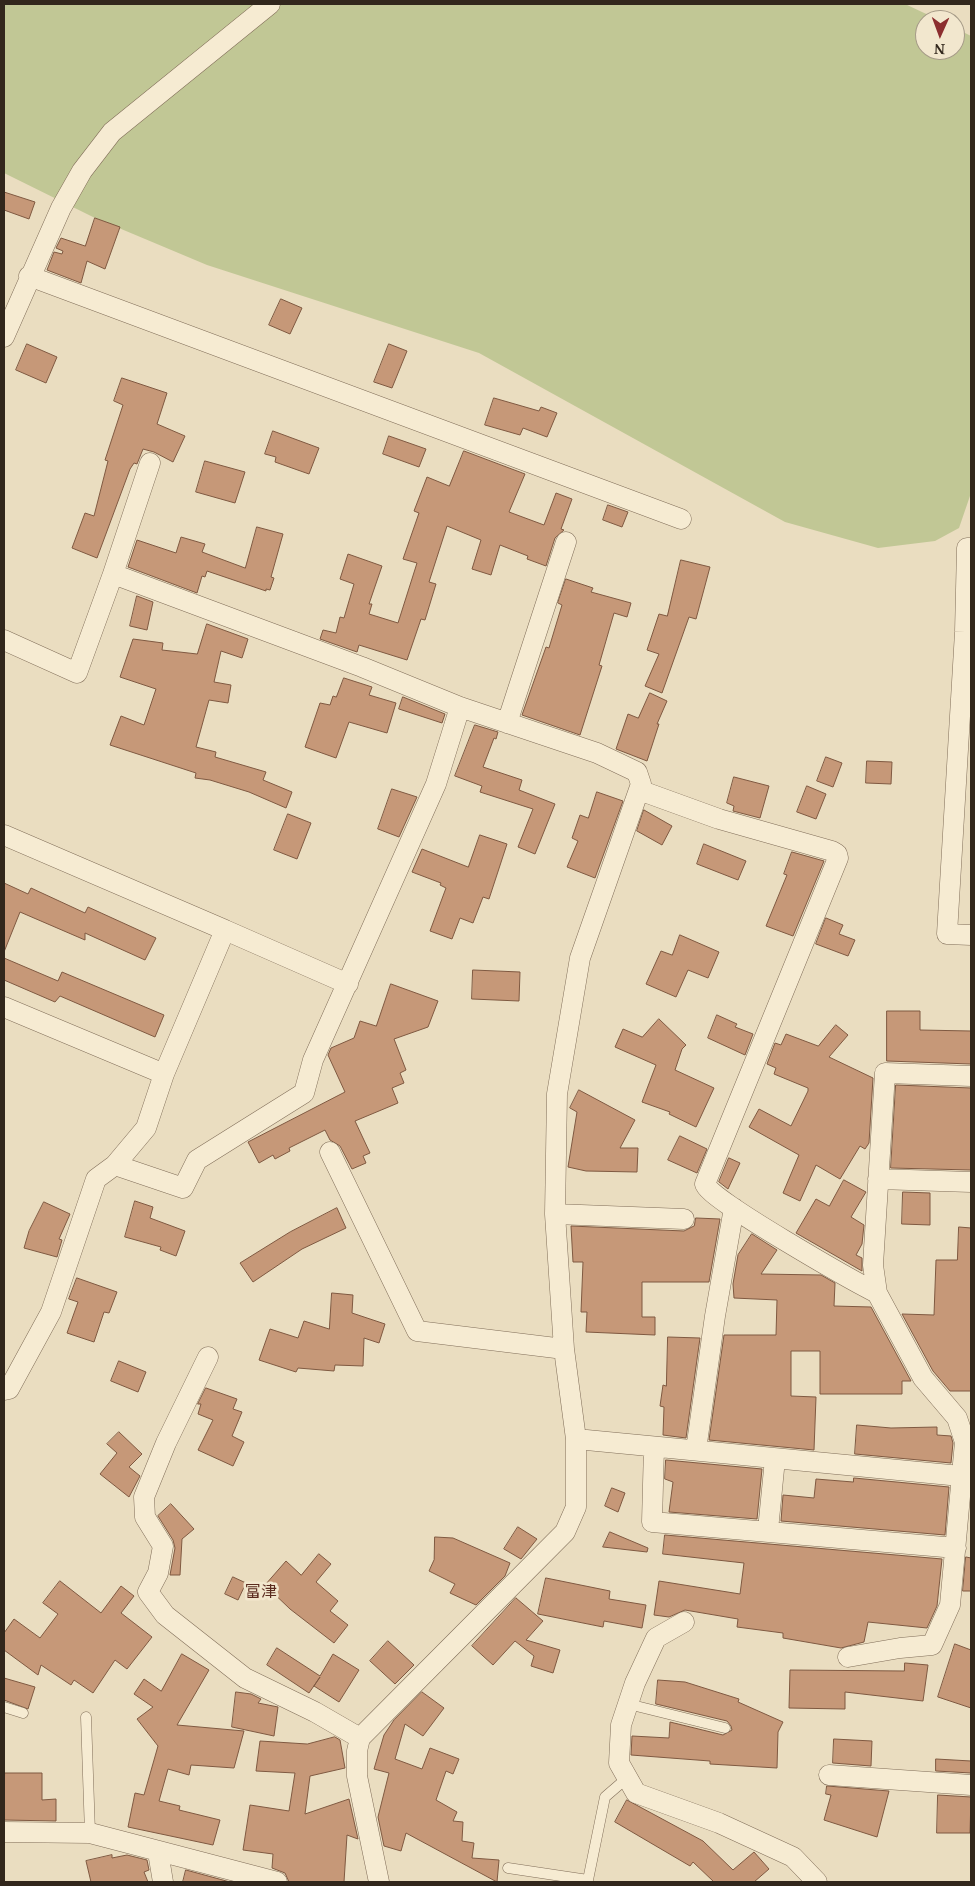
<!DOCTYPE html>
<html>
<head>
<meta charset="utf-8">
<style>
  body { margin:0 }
  #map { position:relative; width:975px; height:1886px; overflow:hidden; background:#eaddc0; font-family:"Noto Serif",serif }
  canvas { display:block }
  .frame { position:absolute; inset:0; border:5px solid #32271c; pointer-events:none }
  .north { position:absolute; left:915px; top:10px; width:50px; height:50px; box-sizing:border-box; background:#f2e7ce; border:1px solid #a59a87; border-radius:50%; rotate:182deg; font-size:14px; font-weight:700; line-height:20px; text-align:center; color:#32271c }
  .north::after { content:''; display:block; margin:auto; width:18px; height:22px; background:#8c2e2f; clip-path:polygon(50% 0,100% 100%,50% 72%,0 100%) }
</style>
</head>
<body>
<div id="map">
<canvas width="975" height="1886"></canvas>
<div class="frame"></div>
<div class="north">N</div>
</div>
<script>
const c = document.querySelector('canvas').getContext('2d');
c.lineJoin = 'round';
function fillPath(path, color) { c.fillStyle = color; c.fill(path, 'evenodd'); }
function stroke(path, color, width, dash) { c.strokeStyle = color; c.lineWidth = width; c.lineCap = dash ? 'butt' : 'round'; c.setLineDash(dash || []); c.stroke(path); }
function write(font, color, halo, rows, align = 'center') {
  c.font = font + ' "Noto Serif","Noto Sans JP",serif'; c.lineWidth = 5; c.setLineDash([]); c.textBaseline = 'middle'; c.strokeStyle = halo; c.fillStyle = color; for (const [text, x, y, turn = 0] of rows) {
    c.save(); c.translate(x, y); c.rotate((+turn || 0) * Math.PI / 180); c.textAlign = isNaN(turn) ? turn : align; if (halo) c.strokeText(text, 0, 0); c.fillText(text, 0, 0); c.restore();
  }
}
const green = new Path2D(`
  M 4,4 L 905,4 L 939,20 L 925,20 L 925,50 L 955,50 L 955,28 L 971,36 L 971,493 L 959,528 L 935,541 L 878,548 L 785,522 L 479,353 L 207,265 L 95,218 L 4,173 Z`);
const building = new Path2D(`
  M 4,192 L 35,202 L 29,219 L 4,210 Z
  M 95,218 L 120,227 L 105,269 L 87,261 L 81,283 L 47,270 L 54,252 L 62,254 L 63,251 L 56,248 L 61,238 L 85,246 Z
  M 281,299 L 302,308 L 290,334 L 269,325 Z
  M 27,344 L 57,357 L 46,383 L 16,370 Z
  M 389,344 L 407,351 L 392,388 L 374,382 Z
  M 122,378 L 167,393 L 157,424 L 185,436 L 173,462 L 154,452 L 143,449 L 137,464 L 134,463 L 130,469 L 97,558 L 72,548 L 85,513 L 94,516 L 108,461 L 105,460 L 123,405 L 114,401 Z
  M 494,398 L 539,411 L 541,407 L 557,413 L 547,437 L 523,428 L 520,435 L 485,425 Z
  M 273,431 L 319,448 L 309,474 L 275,462 L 276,457 L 265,454 Z
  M 389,436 L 426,449 L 419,467 L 383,454 Z
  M 464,451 L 525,474 L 509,512 L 544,525 L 556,493 L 572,499 L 561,529 L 564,530 L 555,538 L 546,566 L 527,559 L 528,556 L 500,545 L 491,575 L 472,569 L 481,540 L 447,526 L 429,582 L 436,584 L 425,620 L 421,619 L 407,660 L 359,645 L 357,652 L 320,639 L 323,630 L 336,633 L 340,617 L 344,618 L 354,584 L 340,579 L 348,554 L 382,566 L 369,604 L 372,604 L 369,614 L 398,623 L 417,563 L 403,559 L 419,513 L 414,511 L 427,477 L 449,486 Z
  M 205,461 L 245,472 L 235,503 L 196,492 Z
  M 608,505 L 628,512 L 622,527 L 603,520 Z
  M 257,527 L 283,534 L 271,577 L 274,578 L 270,590 L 266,589 L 266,591 L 207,571 L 205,577 L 202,576 L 197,593 L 128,567 L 137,540 L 176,553 L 181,537 L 205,544 L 202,552 L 245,568 Z
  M 681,560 L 710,567 L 696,619 L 689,617 L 662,693 L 645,686 L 659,654 L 647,650 L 659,614 L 667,616 Z
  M 566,579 L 593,588 L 591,592 L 631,603 L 627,617 L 614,613 L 599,665 L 602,666 L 580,735 L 522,715 L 546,647 L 549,648 L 562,605 L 558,603 Z
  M 137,596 L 153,602 L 147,630 L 130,626 Z
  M 207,624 L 248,639 L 242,658 L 221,651 L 214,682 L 231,685 L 228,703 L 209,700 L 196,747 L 216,752 L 215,757 L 266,772 L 263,780 L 292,792 L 286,808 L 249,792 L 210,780 L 195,778 L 196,773 L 110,745 L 121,716 L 144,725 L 156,689 L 120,677 L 133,639 L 163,643 L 162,650 L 197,654 Z
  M 344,678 L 372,687 L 369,695 L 396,703 L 387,733 L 349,722 L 336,758 L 305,747 L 320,703 L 330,705 L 333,696 L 336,697 Z
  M 650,693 L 667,701 L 657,724 L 659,724 L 647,761 L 616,749 L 628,714 L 638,718 Z
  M 403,697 L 445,714 L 442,723 L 399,709 Z
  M 475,725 L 498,732 L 496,739 L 494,738 L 483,767 L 522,780 L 519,790 L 555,804 L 535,854 L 518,847 L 533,809 L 480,792 L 482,786 L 455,776 Z
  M 826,757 L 842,763 L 833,787 L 817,781 Z
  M 867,761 L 892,762 L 891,784 L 866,783 Z
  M 734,777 L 769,786 L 760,818 L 733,811 L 734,806 L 727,803 Z
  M 807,786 L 826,794 L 816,819 L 797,812 Z
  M 392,789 L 417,797 L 399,837 L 378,829 Z
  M 597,792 L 623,801 L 595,878 L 567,867 L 578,841 L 572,838 L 580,815 L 588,818 Z
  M 644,810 L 672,826 L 662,845 L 637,831 Z
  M 288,814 L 311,823 L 297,859 L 274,850 Z
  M 480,835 L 507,844 L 489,899 L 483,897 L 473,923 L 460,918 L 452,939 L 430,931 L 446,888 L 440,885 L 441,883 L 412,872 L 422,849 L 468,867 Z
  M 704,844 L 746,861 L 738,880 L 697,864 Z
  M 792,852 L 824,861 L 793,936 L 766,926 L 787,875 L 784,874 Z
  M 4,883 L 28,894 L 31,888 L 85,913 L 88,907 L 156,938 L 145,960 L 85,933 L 85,940 L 20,912 L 4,952 Z
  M 826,918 L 843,925 L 839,934 L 855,940 L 848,956 L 816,944 Z
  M 680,935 L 719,952 L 708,978 L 688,970 L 676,997 L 646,984 L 661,951 L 672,955 Z
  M 4,958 L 58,981 L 62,972 L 164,1015 L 155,1037 L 60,996 L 55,1002 L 4,980 Z
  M 473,970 L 520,972 L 519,1001 L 472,999 Z
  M 391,984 L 438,1001 L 428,1027 L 394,1039 L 406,1070 L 400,1073 L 404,1083 L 392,1088 L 398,1103 L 355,1121 L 370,1153 L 363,1156 L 366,1163 L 352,1169 L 340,1146 L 330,1140 L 325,1130 L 289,1148 L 290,1151 L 275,1159 L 273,1155 L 259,1163 L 248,1142 L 345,1092 L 328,1055 L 331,1048 L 354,1038 L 360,1021 L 376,1026 Z
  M 887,1011 L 920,1011 L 920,1030 L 971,1031 L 971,1064 L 887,1061 Z
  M 717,1015 L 737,1024 L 735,1027 L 753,1034 L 745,1055 L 708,1038 Z
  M 659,1019 L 686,1045 L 682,1049 L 675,1070 L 714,1088 L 696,1127 L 669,1114 L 670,1112 L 642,1102 L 656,1065 L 615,1047 L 623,1029 L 642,1037 Z
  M 836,1025 L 848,1035 L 829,1057 L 873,1078 L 869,1143 L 865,1149 L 860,1146 L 840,1179 L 816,1165 L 800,1201 L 783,1193 L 799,1155 L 749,1127 L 759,1109 L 791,1126 L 808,1091 L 808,1088 L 774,1074 L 776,1068 L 767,1064 L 775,1043 L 781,1045 L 786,1034 L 818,1046 Z
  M 896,1085 L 971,1088 L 971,1170 L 891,1168 Z
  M 579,1090 L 635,1120 L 620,1148 L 638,1148 L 637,1172 L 586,1171 L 568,1167 L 577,1112 L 570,1108 Z
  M 680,1136 L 707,1149 L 697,1173 L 668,1160 Z
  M 729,1158 L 740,1163 L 728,1189 L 719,1182 Z
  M 844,1180 L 866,1192 L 851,1217 L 864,1225 L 862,1244 L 856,1255 L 862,1258 L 862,1271 L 796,1233 L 816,1199 L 829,1206 Z
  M 903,1192 L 930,1193 L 930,1225 L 902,1224 Z
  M 135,1201 L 153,1207 L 150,1218 L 185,1231 L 176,1256 L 160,1250 L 161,1247 L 125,1237 Z
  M 44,1202 L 70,1214 L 59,1239 L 62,1240 L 57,1257 L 24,1248 L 29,1231 Z
  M 337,1208 L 346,1228 L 302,1249 L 253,1282 L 240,1263 L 290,1232 Z
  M 696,1218 L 720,1219 L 709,1282 L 642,1282 L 642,1317 L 655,1317 L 655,1335 L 586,1332 L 587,1312 L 581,1312 L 583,1262 L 573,1262 L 571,1226 L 684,1231 L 694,1226 Z
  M 959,1227 L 971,1228 L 971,1391 L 950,1391 L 933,1371 L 902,1314 L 934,1315 L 936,1260 L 957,1260 Z
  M 752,1234 L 777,1250 L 761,1274 L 821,1275 L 835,1283 L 834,1306 L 871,1307 L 911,1381 L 902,1381 L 902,1394 L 820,1394 L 820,1351 L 791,1351 L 791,1396 L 816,1397 L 814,1450 L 709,1440 L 724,1335 L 776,1335 L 777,1300 L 734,1298 L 733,1284 L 738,1255 Z
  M 77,1278 L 117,1292 L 109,1313 L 104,1312 L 94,1342 L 67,1333 L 78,1302 L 69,1299 Z
  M 332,1293 L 353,1295 L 352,1313 L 385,1324 L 379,1343 L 364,1338 L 363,1366 L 335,1365 L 334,1371 L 298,1368 L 296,1372 L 259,1360 L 270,1329 L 298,1338 L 304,1321 L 329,1329 Z
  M 668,1337 L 700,1338 L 686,1438 L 663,1435 L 664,1407 L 660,1406 L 663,1385 L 666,1386 Z
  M 119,1361 L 146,1372 L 138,1392 L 111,1381 Z
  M 206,1388 L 237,1399 L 233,1409 L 242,1412 L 232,1436 L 244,1442 L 233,1466 L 198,1450 L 213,1420 L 198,1414 L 201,1404 L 198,1404 Z
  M 857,1425 L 891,1428 L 937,1427 L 937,1435 L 951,1436 L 953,1443 L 951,1463 L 855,1454 Z
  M 119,1432 L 142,1454 L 129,1467 L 140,1476 L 129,1497 L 100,1474 L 117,1453 L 107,1444 Z
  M 666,1460 L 762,1469 L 757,1519 L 669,1512 L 673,1482 L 665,1479 Z
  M 854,1478 L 949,1487 L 945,1535 L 781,1521 L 783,1495 L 814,1498 L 816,1479 L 853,1482 Z
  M 612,1488 L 625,1493 L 618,1512 L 605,1506 Z
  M 171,1504 L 194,1529 L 182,1539 L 180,1575 L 170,1575 L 175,1548 L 173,1540 L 158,1516 Z
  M 518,1527 L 537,1539 L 521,1559 L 504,1549 Z
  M 610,1532 L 648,1548 L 647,1552 L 603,1547 Z
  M 665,1535 L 942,1559 L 937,1606 L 927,1628 L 868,1622 L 864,1642 L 841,1648 L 783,1638 L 783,1633 L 737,1627 L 738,1619 L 685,1610 L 669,1617 L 654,1615 L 659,1581 L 740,1594 L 744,1563 L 663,1554 Z
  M 435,1537 L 453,1538 L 510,1563 L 505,1576 L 476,1605 L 450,1593 L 455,1584 L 429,1571 L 434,1560 Z
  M 319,1554 L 331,1564 L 316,1582 L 338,1601 L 330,1611 L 348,1625 L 334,1643 L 290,1609 L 265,1585 L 286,1561 L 301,1575 Z
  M 966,1557 L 971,1558 L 971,1591 L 963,1591 Z
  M 233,1577 L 246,1583 L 238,1600 L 225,1594 Z
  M 546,1578 L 610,1591 L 609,1599 L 646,1605 L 642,1628 L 604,1621 L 603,1627 L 538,1614 Z
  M 60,1581 L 101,1613 L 121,1586 L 134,1596 L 121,1613 L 152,1637 L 127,1669 L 115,1660 L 93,1693 L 74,1680 L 71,1685 L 41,1665 L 38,1675 L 4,1650 L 4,1633 L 14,1619 L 40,1638 L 58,1614 L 43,1603 Z
  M 516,1598 L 543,1621 L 526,1640 L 560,1650 L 553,1673 L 531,1666 L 534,1656 L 515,1641 L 493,1665 L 472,1646 Z
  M 388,1641 L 414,1665 L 395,1684 L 370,1661 Z
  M 955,1644 L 971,1650 L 971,1708 L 938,1697 Z
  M 277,1648 L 320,1676 L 333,1654 L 359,1670 L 339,1702 L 314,1686 L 320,1677 L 309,1693 L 267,1665 Z
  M 182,1654 L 209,1670 L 177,1725 L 244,1731 L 234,1768 L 191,1765 L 189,1775 L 168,1769 L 159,1801 L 180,1806 L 179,1810 L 220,1820 L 213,1845 L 128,1827 L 135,1793 L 144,1795 L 158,1746 L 137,1719 L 153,1707 L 134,1694 L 144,1679 L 161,1691 Z
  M 905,1663 L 928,1665 L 923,1701 L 845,1692 L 845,1709 L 789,1708 L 790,1670 L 904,1671 Z
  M 4,1678 L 35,1687 L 28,1709 L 4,1700 Z
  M 658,1680 L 685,1682 L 739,1699 L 738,1702 L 783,1722 L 778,1732 L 777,1768 L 710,1764 L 710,1761 L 631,1755 L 632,1736 L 669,1738 L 670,1722 L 723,1735 L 732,1730 L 731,1726 L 727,1721 L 656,1704 Z
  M 236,1692 L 251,1694 L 261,1699 L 258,1703 L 278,1707 L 274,1736 L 232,1727 Z
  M 422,1692 L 444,1708 L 423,1736 L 405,1724 L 395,1759 L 422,1769 L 430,1748 L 459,1759 L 453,1774 L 446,1771 L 436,1800 L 457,1812 L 453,1821 L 463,1822 L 462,1841 L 474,1843 L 472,1858 L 499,1860 L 497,1882 L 406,1833 L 401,1851 L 384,1846 L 378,1817 L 389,1773 L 374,1769 L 384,1735 L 394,1720 Z
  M 335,1737 L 340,1740 L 345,1768 L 310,1776 L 305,1814 L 349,1799 L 358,1839 L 347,1835 L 344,1882 L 289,1882 L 285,1873 L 272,1868 L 273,1854 L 243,1850 L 250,1805 L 289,1811 L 295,1773 L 256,1771 L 260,1741 L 307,1744 Z
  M 834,1739 L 872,1741 L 871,1766 L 833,1763 Z
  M 936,1759 L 971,1761 L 971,1773 L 936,1771 Z
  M 5,1773 L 42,1773 L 42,1800 L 56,1799 L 56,1821 L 4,1820 Z
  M 827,1786 L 889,1791 L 877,1837 L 824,1820 L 831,1795 L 826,1794 Z
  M 938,1795 L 971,1797 L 970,1833 L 937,1833 Z
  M 627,1800 L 703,1841 L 733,1870 L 754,1852 L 769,1869 L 754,1882 L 714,1882 L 693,1862 L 690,1866 L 615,1822 Z
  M 112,1855 L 112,1858 L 127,1855 L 147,1860 L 149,1870 L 144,1872 L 148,1882 L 91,1882 L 86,1861 Z
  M 186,1870 L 230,1882 L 183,1882 Z`);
const service = new Path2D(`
  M 628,1704 L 725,1728
  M 4,1707 L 23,1713
  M 86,1717 L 90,1833
  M 508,1868 L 588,1880 L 605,1797 L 627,1778`);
const minor = new Path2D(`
  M 29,276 L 681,519
  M 4,337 L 61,208 L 82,171 L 112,132 L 270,4
  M 971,548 L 967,548 L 965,632 L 947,934 L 971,935
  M 113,574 L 362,667 L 460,707 L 597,753 L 637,772 L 641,784 L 580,958 L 557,1094 L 555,1214 L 564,1349 L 576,1439 L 576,1507 L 565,1532 L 360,1738 L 357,1751 L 357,1776 L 379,1882
  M 4,640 L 77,673 L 113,574 L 150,463
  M 507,723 L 566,542
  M 639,790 L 719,819 L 832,851 L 837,854 L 838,858 L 705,1184 C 708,1199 855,1282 877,1293
  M 4,835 L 225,930 L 164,1074 L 146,1128 L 115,1165 L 96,1179 L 51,1312 L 9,1389 L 4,1390
  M 225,930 L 348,984
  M 4,1007 L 164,1074
  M 330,1152 L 417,1331 L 564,1349
  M 115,1165 L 183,1188 L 197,1160 L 304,1093 L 313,1060 L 436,784 L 460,707
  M 878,1179 L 971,1182
  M 555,1214 L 684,1219
  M 208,1357 L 166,1443 L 144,1497 L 145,1517 L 163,1546 L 158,1573 L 148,1592 L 165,1615 L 245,1678 L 315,1712 L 360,1738
  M 576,1439 L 971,1477
  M 654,1447 L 652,1522 L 956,1548
  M 696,1450 L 715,1316 L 734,1208
  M 768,1530 L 775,1459
  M 684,1622 L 656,1638 L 635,1683 L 621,1725 L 619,1763 L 636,1793 L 719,1823 L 793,1857 L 817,1882
  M 848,1657 L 900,1648 L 932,1645 L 950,1605 L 965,1442 L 957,1418 L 923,1378 L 877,1293 L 873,1265 L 885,1073 L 971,1076
  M 829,1775 L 971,1785
  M 4,1832 L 90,1833 L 277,1882
  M 158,1852 L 163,1882`);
const quarterNames = [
  ["富津",261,1592]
];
fillPath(green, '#c1c795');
fillPath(building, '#c69878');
stroke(building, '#7f5941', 1);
stroke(service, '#816e59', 11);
stroke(minor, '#816e59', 21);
stroke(service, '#f6ebd2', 10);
stroke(minor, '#f6ebd2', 20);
write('16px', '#5b2b1f', '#f2e7ce', quarterNames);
</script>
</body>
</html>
